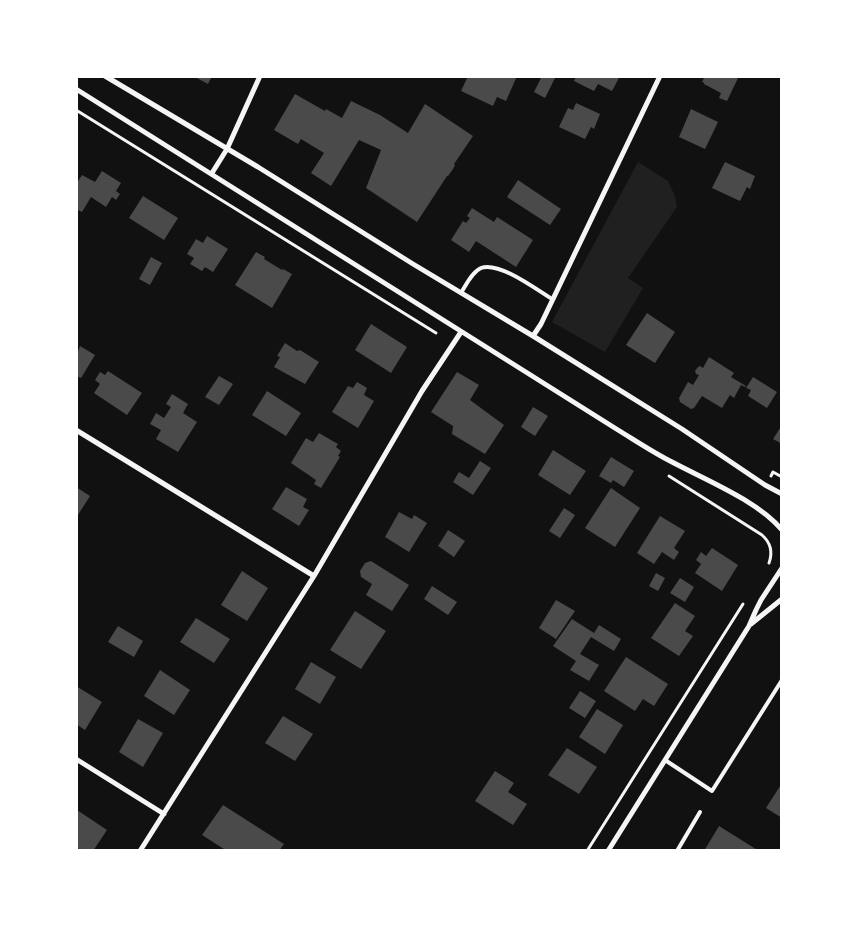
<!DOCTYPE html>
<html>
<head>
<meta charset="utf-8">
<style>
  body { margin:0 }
  #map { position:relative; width:858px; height:927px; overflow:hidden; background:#111; font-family:"Alegreya Sans",sans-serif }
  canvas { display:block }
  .frame { position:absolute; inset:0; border:78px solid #fff; pointer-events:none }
</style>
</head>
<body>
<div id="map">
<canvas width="858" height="927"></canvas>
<div class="frame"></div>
</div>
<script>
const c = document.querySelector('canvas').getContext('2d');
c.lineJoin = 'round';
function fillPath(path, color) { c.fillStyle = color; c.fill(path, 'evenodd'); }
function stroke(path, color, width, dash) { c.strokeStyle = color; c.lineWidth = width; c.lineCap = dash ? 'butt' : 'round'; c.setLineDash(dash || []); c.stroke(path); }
const green = new Path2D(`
  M 638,162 L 668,181 L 675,196 L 677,207 L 628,278 L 643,288 L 605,352 L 552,322 Z`);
const building = new Path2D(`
  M 193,76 L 212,76 L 208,84 Z
  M 468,76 L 517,76 L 506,101 L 497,97 L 493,106 L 461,91 Z
  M 542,76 L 551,76 L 555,78 L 545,98 L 534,92 Z
  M 576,76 L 620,76 L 612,91 L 598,84 L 594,91 L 574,81 Z
  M 705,76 L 739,76 L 727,101 L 719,98 L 721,93 L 704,84 L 704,83 L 702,82 Z
  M 295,94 L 325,111 L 326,109 L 342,118 L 351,101 L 380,115 L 408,133 L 425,104 L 473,136 L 454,164 L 455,165 L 453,169 L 448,176 L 447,176 L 417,222 L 366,188 L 381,150 L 359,140 L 331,186 L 311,173 L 324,153 L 301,139 L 298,144 L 274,130 Z
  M 576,103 L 600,114 L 594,129 L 591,127 L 585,139 L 559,127 L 568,108 L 573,110 Z
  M 691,109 L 718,122 L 705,149 L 679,137 Z
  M 725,162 L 755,176 L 750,189 L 747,187 L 740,201 L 712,188 Z
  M 102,171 L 121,183 L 116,191 L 120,194 L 116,200 L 112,197 L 106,207 L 91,197 L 82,212 L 76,209 L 76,184 L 82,175 L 95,182 Z
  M 518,180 L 561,209 L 550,225 L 507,197 Z
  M 143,196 L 178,218 L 164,240 L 129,218 Z
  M 472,208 L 494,222 L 497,217 L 533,240 L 516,267 L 476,241 L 469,252 L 451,240 L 463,221 L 466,223 L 470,218 L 467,216 Z
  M 207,236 L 228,249 L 213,272 L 205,267 L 202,271 L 190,264 L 194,258 L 187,254 L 196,239 L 203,243 Z
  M 256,252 L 265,257 L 264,259 L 282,270 L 283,269 L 292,274 L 272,308 L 235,285 Z
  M 151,257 L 162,263 L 150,285 L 139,279 Z
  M 647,313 L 675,332 L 655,363 L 626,345 Z
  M 371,324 L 407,347 L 391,373 L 355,350 Z
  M 285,343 L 297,351 L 300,350 L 319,362 L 305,384 L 274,367 L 280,357 L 277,356 Z
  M 80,346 L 95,355 L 81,378 L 76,376 L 76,350 L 78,351 Z
  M 709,357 L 734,373 L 731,377 L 746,386 L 745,387 L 741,385 L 734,398 L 730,395 L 722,408 L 702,396 L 694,408 L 691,409 L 680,402 L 679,398 L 688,382 L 693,385 L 699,375 L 696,374 L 695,371 L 698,367 L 700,366 L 703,368 Z
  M 108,371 L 142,393 L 127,415 L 94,393 L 100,384 L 95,380 L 100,372 L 105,375 Z
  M 457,372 L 479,385 L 470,400 L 504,425 L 485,454 L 452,434 L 453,426 L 431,412 Z
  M 219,376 L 233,384 L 219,405 L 205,397 Z
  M 753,377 L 777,392 L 767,408 L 748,396 L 751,390 L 746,388 Z
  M 357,382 L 367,388 L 364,395 L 374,401 L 358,428 L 332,412 L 348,386 L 353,388 Z
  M 267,391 L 301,413 L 286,436 L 252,415 Z
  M 172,394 L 188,404 L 183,413 L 197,422 L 178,452 L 156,439 L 161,430 L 150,424 L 156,413 L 164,418 L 171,407 L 166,404 Z
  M 533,407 L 548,416 L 535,436 L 521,427 Z
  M 782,425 L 782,444 L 773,439 Z
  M 319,433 L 338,444 L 336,447 L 341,451 L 338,456 L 340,457 L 321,488 L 314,484 L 316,480 L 291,463 L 306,438 L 313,442 Z
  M 553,450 L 586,471 L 570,495 L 538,475 Z
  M 611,457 L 634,471 L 624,487 L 613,480 L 611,483 L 599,476 Z
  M 480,461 L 491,468 L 473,495 L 453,482 L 459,472 L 469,478 Z
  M 76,487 L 90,496 L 76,518 Z
  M 286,487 L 307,499 L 303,507 L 309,510 L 299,526 L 272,509 Z
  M 611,488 L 640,508 L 615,547 L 585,528 Z
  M 564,508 L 575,515 L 560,538 L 549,531 Z
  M 399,512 L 412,519 L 414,515 L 427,523 L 409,552 L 385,537 Z
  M 660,516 L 685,531 L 674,548 L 679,552 L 674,560 L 662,552 L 654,564 L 637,553 Z
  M 448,530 L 465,541 L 454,557 L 438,546 Z
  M 712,548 L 738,565 L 722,591 L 695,573 L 701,564 L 696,560 L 701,552 L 706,556 Z
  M 371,561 L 409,585 L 392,611 L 366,595 L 372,584 L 361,577 L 360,571 L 365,563 Z
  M 242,571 L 268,588 L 247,621 L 221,605 Z
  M 656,573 L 665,578 L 658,591 L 649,586 Z
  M 680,578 L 694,587 L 685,602 L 670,593 Z
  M 432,586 L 457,602 L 448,615 L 424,599 Z
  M 556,600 L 575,611 L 556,639 L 539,628 Z
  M 675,603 L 695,616 L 685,631 L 693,636 L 679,656 L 651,638 Z
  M 355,611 L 386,631 L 361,669 L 330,650 Z
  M 196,618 L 230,639 L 214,663 L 180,642 Z
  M 572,619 L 594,633 L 599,625 L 621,639 L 614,651 L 591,637 L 580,654 L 599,665 L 589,681 L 570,670 L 576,661 L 553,646 Z
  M 118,626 L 143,641 L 134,657 L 108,642 Z
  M 626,657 L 668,684 L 654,706 L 643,699 L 635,711 L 604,691 Z
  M 311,662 L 336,677 L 320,704 L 295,689 Z
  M 160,670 L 190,690 L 174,715 L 144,696 Z
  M 76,686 L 102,702 L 85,730 L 76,724 Z
  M 580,691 L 596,701 L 585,718 L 569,708 Z
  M 597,709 L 623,725 L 605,754 L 579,737 Z
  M 283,716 L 313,734 L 295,761 L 265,743 Z
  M 138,719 L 163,733 L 143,767 L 119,752 Z
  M 567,748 L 597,767 L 579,794 L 548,775 Z
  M 495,771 L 514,783 L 508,792 L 527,804 L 513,825 L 475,801 Z
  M 782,783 L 782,818 L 766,808 Z
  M 223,805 L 284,844 L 279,851 L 227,851 L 202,835 Z
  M 77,810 L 107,830 L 93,851 L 82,851 L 76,847 Z
  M 719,826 L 759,851 L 704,851 Z`);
const path = new Path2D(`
  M 76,110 L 436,333
  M 669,476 L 762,535 C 771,543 773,552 769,563
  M 771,476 L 773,472 L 782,477
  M 587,851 L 743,604`);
const service = new Path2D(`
  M 461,293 C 466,285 472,272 481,268 C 499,261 537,290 552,299
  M 665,760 L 712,791 L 782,680
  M 677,851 L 700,812`);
const minor = new Path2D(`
  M 105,76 L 258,167 L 413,264 L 533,336 L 682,429 L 765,485 L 782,494
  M 76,89 C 257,202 437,317 618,430 C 636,441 654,453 672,462 C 706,480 758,501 782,530
  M 212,173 L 227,149 L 260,76
  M 533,336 L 541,324 L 660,76
  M 76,430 L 314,576
  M 751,624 L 782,599
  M 76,759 L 164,814
  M 140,851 L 314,576 L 422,391 L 461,332
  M 608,851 L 749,626 L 756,610 L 761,600 L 782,568`);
fillPath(green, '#202020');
fillPath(building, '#4a4a4a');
stroke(path, '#f5f5f5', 3);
stroke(service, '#f5f5f5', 4);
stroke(minor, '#f5f5f5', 5);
</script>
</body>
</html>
